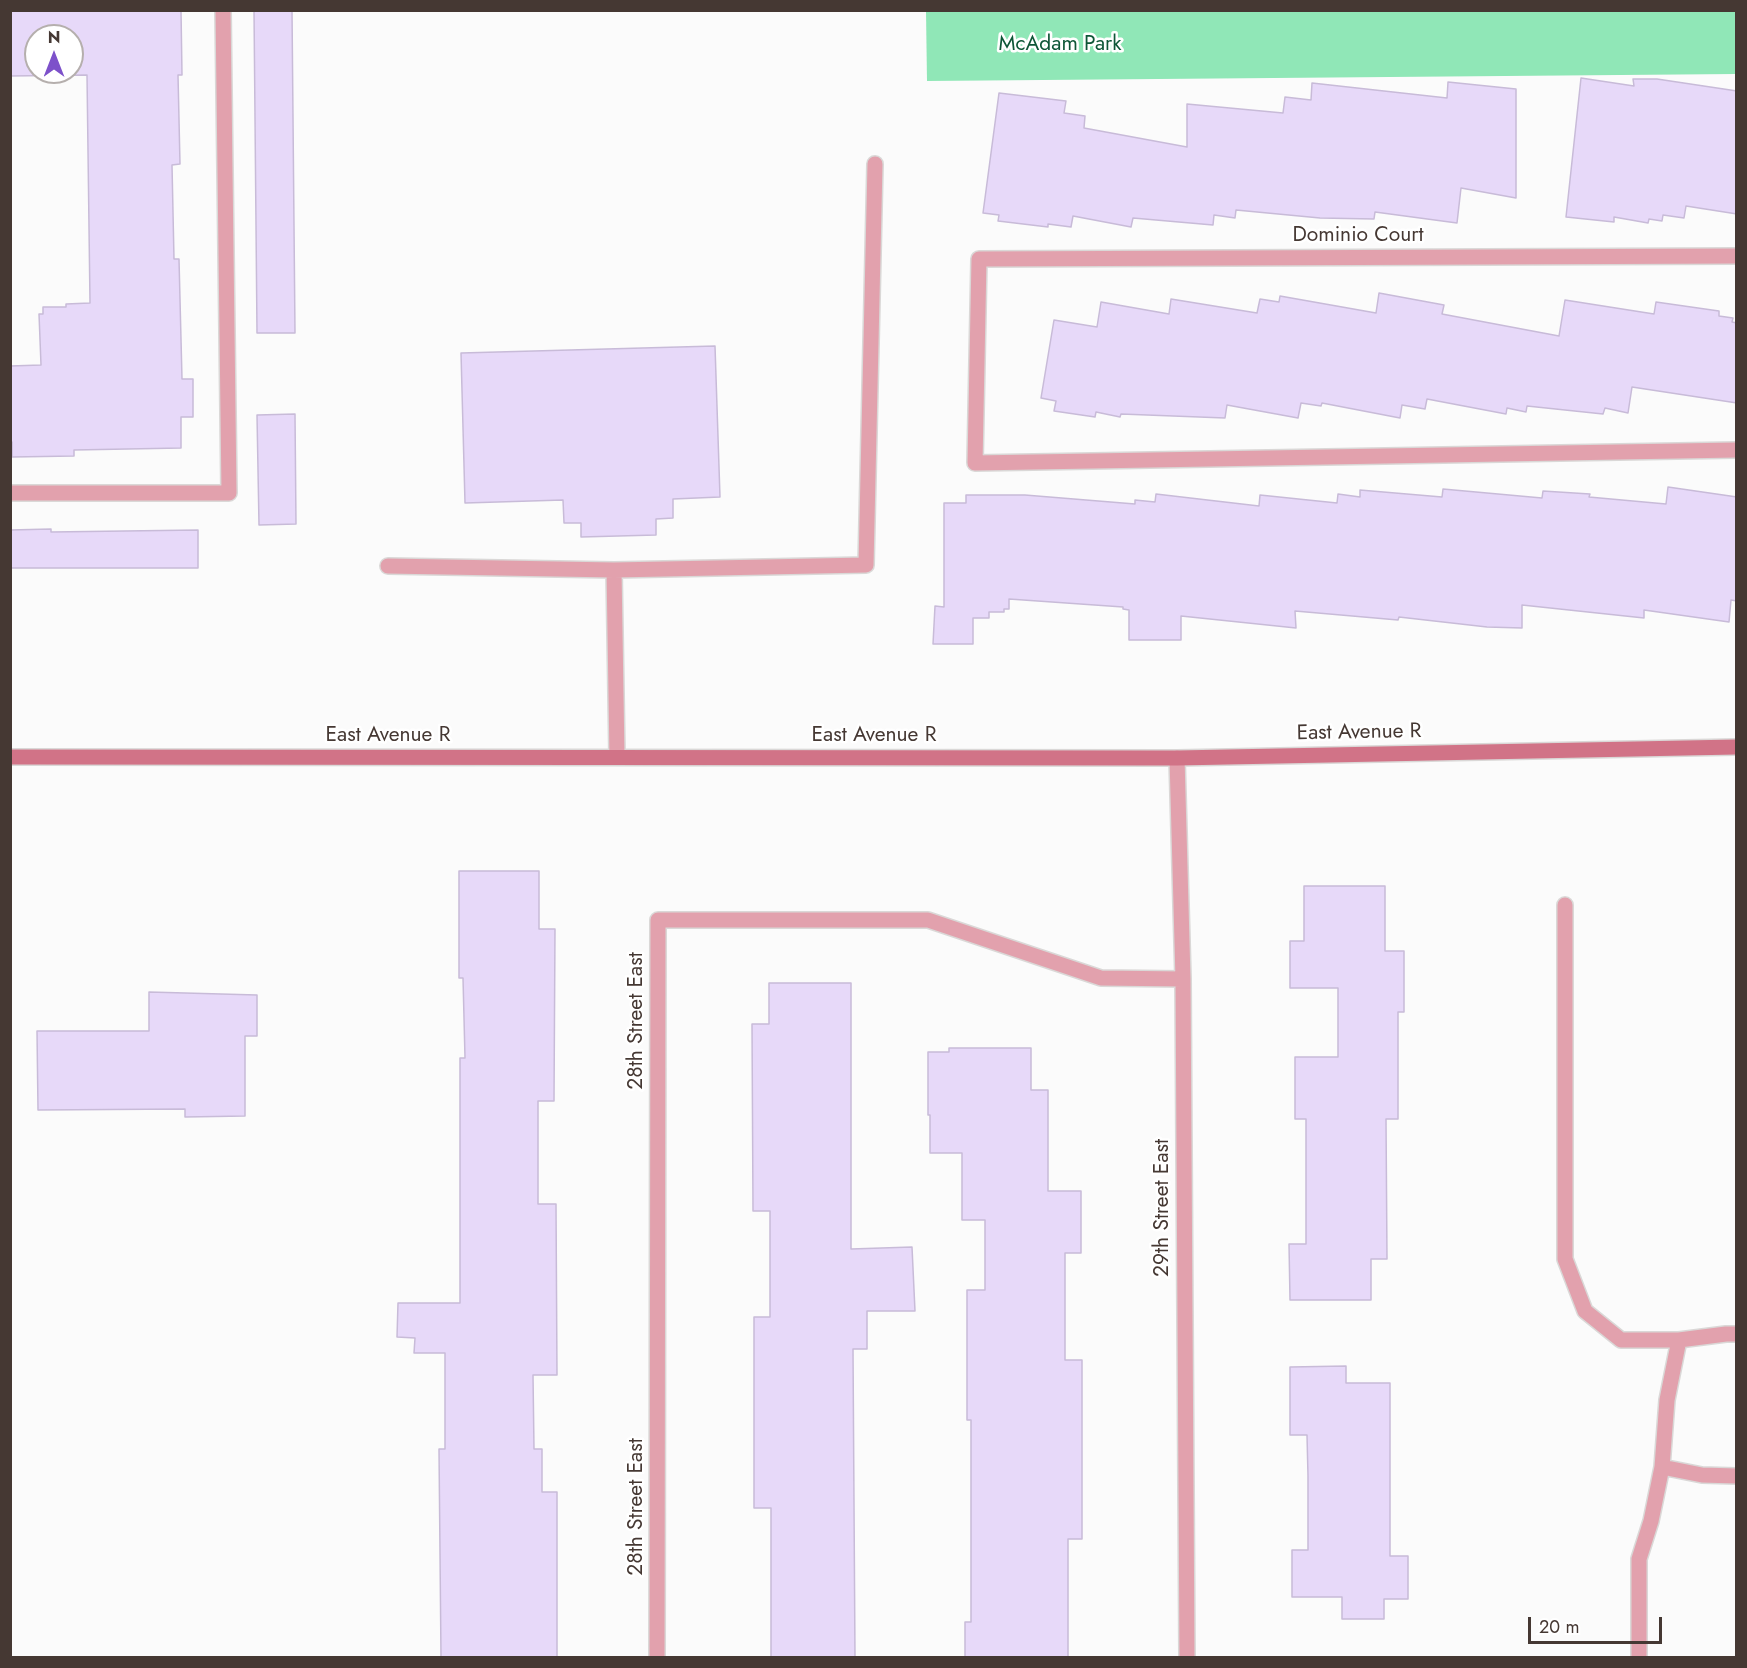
<!DOCTYPE html>
<html>
<head>
<meta charset="utf-8">
<style>
  body { margin:0 }
  #map { position:relative; width:1747px; height:1668px; overflow:hidden; background:#fbfbfb; font-family:Jost,sans-serif }
  canvas { display:block }
  .frame { position:absolute; inset:0; border:12px solid #453833; pointer-events:none }
  .north { position:absolute; left:24px; top:24px; width:60px; height:60px; box-sizing:border-box; background:#fff; border:2px solid #b5afad; border-radius:50%; rotate:0deg; font-size:16px; font-weight:700; line-height:24px; text-align:center; color:#453833 }
  .north::after { content:''; display:block; margin:auto; width:21px; height:27px; background:#7d51ca; clip-path:polygon(50% 0,100% 100%,50% 72%,0 100%) }
  .scale { position:absolute; left:1528px; top:1617px; width:134px; height:27px; box-sizing:border-box; border:3px solid #453833; border-top:0; padding-left:8px; font-size:18px; line-height:21px; white-space:nowrap; color:#453833; -webkit-text-stroke:4px #fff; paint-order:stroke }
</style>
</head>
<body>
<div id="map">
<canvas width="1747" height="1668"></canvas>
<div class="frame"></div>
<div class="north">N</div>
<div class="scale">20 m</div>
</div>
<script>
const c = document.querySelector('canvas').getContext('2d');
c.lineJoin = 'round';
function fillPath(path, color) { c.fillStyle = color; c.fill(path, 'evenodd'); }
function stroke(path, color, width, dash) { c.strokeStyle = color; c.lineWidth = width; c.lineCap = dash ? 'butt' : 'round'; c.setLineDash(dash || []); c.stroke(path); }
function write(font, color, halo, rows, align = 'center') {
  c.font = font + ' Jost,sans-serif'; c.lineWidth = 5; c.setLineDash([]); c.textBaseline = 'middle'; c.strokeStyle = halo; c.fillStyle = color; for (const [text, x, y, turn = 0] of rows) {
    c.save(); c.translate(x, y); c.rotate((+turn || 0) * Math.PI / 180); c.textAlign = isNaN(turn) ? turn : align; if (halo) c.strokeText(text, 0, 0); c.fillText(text, 0, 0); c.restore();
  }
}
const green = new Path2D(`
  M 926,11 L 1736,11 L 1736,74 L 927,81 Z`);
const building = new Path2D(`
  M 10,10 L 181,10 L 182,75 L 178,75 L 180,164 L 172,165 L 174,259 L 179,259 L 182,379 L 193,379 L 193,417 L 181,417 L 181,448 L 74,450 L 74,456 L 12,457 L 12,442 L 10,442 L 10,366 L 41,365 L 39,314 L 43,314 L 43,307 L 66,307 L 66,304 L 90,303 L 87,75 L 10,76 ZM 36,36 L 72,36 L 72,72 L 36,72 Z
  M 254,10 L 292,10 L 295,333 L 257,333 Z
  M 1581,78 L 1634,86 L 1633,79 L 1657,79 L 1737,91 L 1737,214 L 1686,206 L 1684,218 L 1663,215 L 1662,221 L 1649,219 L 1648,223 L 1614,217 L 1614,222 L 1566,217 Z
  M 1448,82 L 1516,89 L 1516,198 L 1461,188 L 1457,223 L 1375,212 L 1374,219 L 1320,218 L 1236,210 L 1235,218 L 1214,215 L 1213,225 L 1133,218 L 1131,227 L 1073,216 L 1071,227 L 1048,224 L 1048,227 L 998,221 L 999,215 L 983,213 L 999,93 L 1066,101 L 1064,113 L 1085,116 L 1084,128 L 1187,147 L 1187,104 L 1283,113 L 1285,97 L 1311,100 L 1312,83 L 1447,98 Z
  M 1379,293 L 1444,305 L 1442,314 L 1559,336 L 1565,300 L 1654,314 L 1656,302 L 1719,311 L 1719,316 L 1733,318 L 1732,322 L 1737,323 L 1737,403 L 1632,387 L 1628,413 L 1605,408 L 1603,414 L 1527,406 L 1526,412 L 1507,408 L 1506,414 L 1427,399 L 1425,409 L 1402,405 L 1400,418 L 1322,403 L 1321,406 L 1301,403 L 1298,418 L 1227,405 L 1225,418 L 1121,414 L 1120,417 L 1096,412 L 1095,417 L 1054,411 L 1056,401 L 1041,398 L 1054,320 L 1097,327 L 1101,302 L 1169,314 L 1171,299 L 1257,313 L 1260,299 L 1279,302 L 1280,296 L 1376,313 Z
  M 715,346 L 720,497 L 673,499 L 673,518 L 656,519 L 656,535 L 581,537 L 581,523 L 564,523 L 563,500 L 465,503 L 461,353 Z
  M 295,414 L 296,524 L 259,525 L 257,415 Z
  M 1668,487 L 1737,497 L 1737,601 L 1731,600 L 1729,622 L 1644,610 L 1644,618 L 1522,605 L 1522,628 L 1487,627 L 1399,617 L 1398,620 L 1295,611 L 1296,628 L 1181,616 L 1181,640 L 1129,640 L 1129,610 L 1123,609 L 1123,607 L 1009,599 L 1009,609 L 1004,609 L 1004,612 L 989,612 L 989,618 L 973,618 L 973,644 L 933,644 L 935,606 L 944,607 L 944,503 L 966,503 L 966,495 L 1025,495 L 1135,504 L 1135,500 L 1155,502 L 1156,494 L 1259,506 L 1260,495 L 1337,503 L 1338,494 L 1360,497 L 1360,490 L 1442,497 L 1443,489 L 1542,498 L 1543,491 L 1590,494 L 1589,497 L 1666,504 Z
  M 51,529 L 51,532 L 198,530 L 198,568 L 10,568 L 10,530 Z
  M 459,871 L 539,871 L 539,929 L 555,929 L 554,1101 L 538,1101 L 538,1204 L 556,1204 L 557,1375 L 533,1375 L 534,1449 L 542,1449 L 542,1492 L 557,1492 L 557,1658 L 441,1658 L 439,1449 L 445,1449 L 445,1353 L 414,1353 L 415,1338 L 397,1337 L 398,1303 L 460,1303 L 460,1058 L 465,1058 L 463,978 L 459,978 Z
  M 1304,886 L 1385,886 L 1385,951 L 1404,951 L 1404,1012 L 1398,1012 L 1398,1119 L 1386,1119 L 1387,1259 L 1371,1259 L 1371,1300 L 1290,1300 L 1289,1244 L 1306,1244 L 1306,1119 L 1295,1119 L 1295,1057 L 1338,1057 L 1338,988 L 1290,988 L 1290,941 L 1304,941 Z
  M 769,983 L 851,983 L 851,1249 L 912,1247 L 915,1311 L 867,1311 L 867,1349 L 853,1349 L 855,1658 L 771,1658 L 771,1508 L 754,1508 L 754,1317 L 770,1317 L 770,1211 L 753,1211 L 752,1024 L 769,1024 Z
  M 149,992 L 257,995 L 257,1036 L 245,1036 L 245,1116 L 185,1117 L 185,1109 L 38,1110 L 37,1031 L 149,1031 Z
  M 949,1048 L 1031,1048 L 1031,1090 L 1048,1090 L 1048,1191 L 1081,1191 L 1081,1253 L 1065,1253 L 1065,1360 L 1082,1360 L 1082,1539 L 1068,1539 L 1068,1658 L 965,1658 L 965,1622 L 971,1622 L 971,1420 L 967,1420 L 967,1290 L 985,1290 L 985,1220 L 962,1220 L 962,1153 L 930,1153 L 930,1115 L 928,1115 L 928,1052 L 949,1052 Z
  M 1346,1366 L 1346,1383 L 1390,1383 L 1390,1556 L 1408,1556 L 1408,1599 L 1384,1599 L 1384,1619 L 1342,1619 L 1342,1597 L 1292,1597 L 1292,1550 L 1308,1550 L 1308,1476 L 1307,1435 L 1290,1435 L 1290,1367 Z`);
const lane = new Path2D(`
  M 10,493 L 229,493 L 223,10
  M 388,566 L 614,570 L 866,565 L 875,164
  M 614,570 L 617,757
  M 1565,905 L 1565,1259 L 1585,1311 L 1621,1340 L 1679,1340
  M 1662,1467 L 1702,1475 L 1736,1476
  M 1639,1658 L 1639,1559 L 1651,1521 L 1662,1467 L 1667,1400 L 1679,1340 L 1726,1334 L 1736,1334`);
const street = new Path2D(`
  M 1736,256 L 979,259 L 975,463 L 1736,450
  M 1177,758 L 1183,979 L 1187,1658
  M 657,1658 L 658,920 L 928,920 L 1101,978 L 1183,979`);
const secondary = new Path2D(`
  M 10,757 L 1177,758 L 1736,747`);
const parkNames = [
  ["McAdam Park",1060,45]
];
const streetNames = [
  ["Dominio Court",1358,236],
  ["East Avenue R",1359,733,-1],
  ["East Avenue R",388,736],
  ["East Avenue R",874,736],
  ["28th Street East",637,1021,-90],
  ["29th Street East",1163,1208,-90],
  ["28th Street East",637,1507,-90]
];
fillPath(green, '#90e7b7');
fillPath(building, '#e7d9f9');
stroke(building, '#c8bbd8', 1.5);
stroke(lane, '#dad8d7', 18);
stroke(street, '#dad8d7', 18);
stroke(secondary, '#dad8d7', 18);
stroke(lane, '#e2a1ad', 15);
stroke(street, '#e2a1ad', 15);
stroke(secondary, '#d17387', 15);
write('21px', '#0e5637', '#fff', parkNames);
write('21px', '#453833', '#fff', streetNames);
</script>
</body>
</html>
